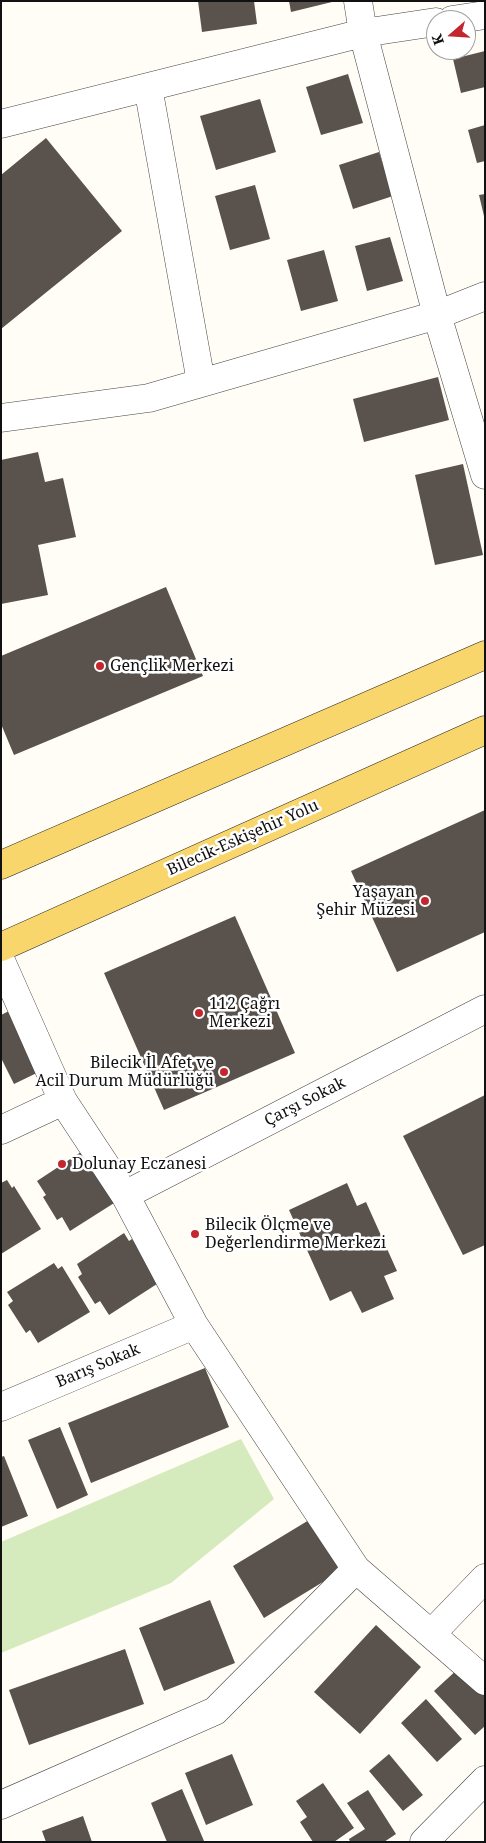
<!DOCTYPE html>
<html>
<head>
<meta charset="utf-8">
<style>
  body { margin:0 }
  #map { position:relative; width:486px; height:1843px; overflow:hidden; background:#fffdf5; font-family:"Noto Serif",serif }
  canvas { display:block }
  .frame { position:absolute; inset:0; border:2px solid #111; pointer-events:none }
  .north { position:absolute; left:426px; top:10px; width:50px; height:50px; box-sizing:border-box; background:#fff; border:1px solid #a0a0a0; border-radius:50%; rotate:251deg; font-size:14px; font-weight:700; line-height:20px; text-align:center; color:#111 }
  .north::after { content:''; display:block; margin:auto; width:18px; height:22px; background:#c4262e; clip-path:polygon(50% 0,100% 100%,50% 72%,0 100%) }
</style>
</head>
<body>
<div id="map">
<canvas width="486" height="1843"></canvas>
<div class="frame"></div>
<div class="north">K</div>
</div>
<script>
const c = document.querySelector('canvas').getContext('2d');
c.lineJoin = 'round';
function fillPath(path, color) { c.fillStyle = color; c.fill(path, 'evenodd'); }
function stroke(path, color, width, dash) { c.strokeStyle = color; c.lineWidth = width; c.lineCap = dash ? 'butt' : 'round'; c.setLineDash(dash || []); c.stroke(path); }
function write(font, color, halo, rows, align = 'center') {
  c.font = font + ' "Noto Serif",serif'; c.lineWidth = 5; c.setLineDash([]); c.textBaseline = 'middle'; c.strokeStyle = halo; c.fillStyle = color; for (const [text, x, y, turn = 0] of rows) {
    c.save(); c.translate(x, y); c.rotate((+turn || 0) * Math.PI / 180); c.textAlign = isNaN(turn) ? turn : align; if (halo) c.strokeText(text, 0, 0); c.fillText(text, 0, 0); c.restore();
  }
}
const green = new Path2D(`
  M 241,1439 L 274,1499 L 171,1583 L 1,1653 L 1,1542 Z`);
const building = new Path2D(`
  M 198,1 L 254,1 L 257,24 L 202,32 Z
  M 289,1 L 332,1 L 332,2 L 291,12 Z
  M 485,51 L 485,87 L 461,93 L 453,59 Z
  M 348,74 L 363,123 L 321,135 L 306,87 Z
  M 260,99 L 276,152 L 216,170 L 200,116 Z
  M 485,125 L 485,161 L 477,163 L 468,130 Z
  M 46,138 L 122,231 L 1,329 L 1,175 Z
  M 379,152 L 393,196 L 353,209 L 339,165 Z
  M 255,185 L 270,239 L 230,250 L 215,196 Z
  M 485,194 L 485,215 L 484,216 L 479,195 Z
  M 390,237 L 403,281 L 367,291 L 355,246 Z
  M 324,250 L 338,301 L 301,311 L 287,260 Z
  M 438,377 L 449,420 L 364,442 L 353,399 Z
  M 38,452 L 45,482 L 63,478 L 76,537 L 38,545 L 48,595 L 1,604 L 1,460 Z
  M 463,464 L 483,555 L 435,565 L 415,475 Z
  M 166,587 L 203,676 L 14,755 L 1,724 L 1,656 Z
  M 485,810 L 485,932 L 397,972 L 351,871 Z
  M 235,916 L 295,1053 L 164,1110 L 104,973 Z
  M 15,1008 L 45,1069 L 14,1084 L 1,1058 L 1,1015 Z
  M 485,1095 L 485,1245 L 463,1255 L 403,1136 Z
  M 84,1150 L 122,1198 L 70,1231 L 62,1217 L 57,1220 L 43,1197 L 46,1195 L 37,1181 Z
  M 7,1180 L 12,1188 L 14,1186 L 41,1229 L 1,1254 L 1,1183 Z
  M 347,1183 L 357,1206 L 366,1202 L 397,1271 L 384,1276 L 394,1299 L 362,1313 L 351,1291 L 330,1301 L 289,1210 Z
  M 124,1233 L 129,1241 L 132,1239 L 160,1282 L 109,1315 L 100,1301 L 95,1304 L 78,1277 L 82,1274 L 77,1264 Z
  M 54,1263 L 58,1269 L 62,1266 L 90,1312 L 38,1343 L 30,1330 L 26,1333 L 8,1305 L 13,1301 L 7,1292 Z
  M 205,1368 L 229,1427 L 91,1483 L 68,1423 Z
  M 60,1427 L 88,1495 L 57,1509 L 28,1440 Z
  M 4,1456 L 28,1516 L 1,1527 L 1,1457 Z
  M 319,1514 L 349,1566 L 264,1618 L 233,1566 Z
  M 210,1600 L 235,1663 L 164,1691 L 139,1628 Z
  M 376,1625 L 421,1667 L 360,1734 L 314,1692 Z
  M 125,1649 L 144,1704 L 29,1745 L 9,1690 Z
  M 460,1667 L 485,1695 L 485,1726 L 475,1735 L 434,1691 Z
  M 426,1699 L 462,1739 L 437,1762 L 401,1723 Z
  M 232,1754 L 253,1805 L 206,1825 L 185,1773 Z
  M 389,1754 L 423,1795 L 403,1811 L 369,1771 Z
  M 323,1783 L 354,1828 L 334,1842 L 313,1842 L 300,1822 L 307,1817 L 296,1801 Z
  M 182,1789 L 204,1841 L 202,1842 L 167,1842 L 151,1803 Z
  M 368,1790 L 396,1834 L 384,1842 L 350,1842 L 349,1839 L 365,1829 L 347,1803 Z
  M 83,1816 L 92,1842 L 46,1842 L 42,1831 Z`);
const minor = new Path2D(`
  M 358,1 L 363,33 L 437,315 L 485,475
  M 452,20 L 485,15
  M 148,87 L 201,382
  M 1,124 L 363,33 L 436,22
  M 1,418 L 149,398 L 437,315 L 485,296
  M 1,961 L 63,1101 L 125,1195 L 194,1325 L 356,1569 L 485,1681
  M 1,1130 L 63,1101
  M 125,1195 L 485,1009
  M 1,1407 L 194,1325
  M 431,1634 L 485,1578
  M 1,1805 L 215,1711 L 356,1569
  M 424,1842 L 485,1780`);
const primary = new Path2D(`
  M 1,865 L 485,655
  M 1,947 L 485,730`);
const markers = [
  [100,666,5,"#c4262e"],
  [425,901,5,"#c4262e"],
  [199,1013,5,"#c4262e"],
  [224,1072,5,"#c4262e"],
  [62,1164,5,"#c4262e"],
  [195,1234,5,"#c4262e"]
];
const poiNames = [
  ["Gençlik Merkezi",110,666],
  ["Yaşayan",415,892,"right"],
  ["Şehir Müzesi",415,910,"right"],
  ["112 Çağrı",209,1004],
  ["Merkezi",209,1022],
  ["Bilecik İl Afet ve",214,1063,"right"],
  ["Acil Durum Müdürlüğü",214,1081,"right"],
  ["Dolunay Eczanesi",72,1164],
  ["Bilecik Ölçme ve",205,1225],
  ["Değerlendirme Merkezi",205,1243]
];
const streetNames = [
  ["Bilecik-Eskişehir Yolu",243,838,-24],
  ["Çarşı Sokak",305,1102,-27],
  ["Barış Sokak",98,1366,-23]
];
fillPath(green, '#d5ebbd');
fillPath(building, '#5a524d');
stroke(minor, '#444', 29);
stroke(primary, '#222', 29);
stroke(minor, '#fff', 28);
stroke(primary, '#f9d66b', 28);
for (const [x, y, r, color] of markers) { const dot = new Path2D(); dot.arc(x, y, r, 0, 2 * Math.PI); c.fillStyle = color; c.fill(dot); stroke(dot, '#fff', 2); }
write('16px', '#111', '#fff', poiNames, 'left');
write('16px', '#111', '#fff', streetNames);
</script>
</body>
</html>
